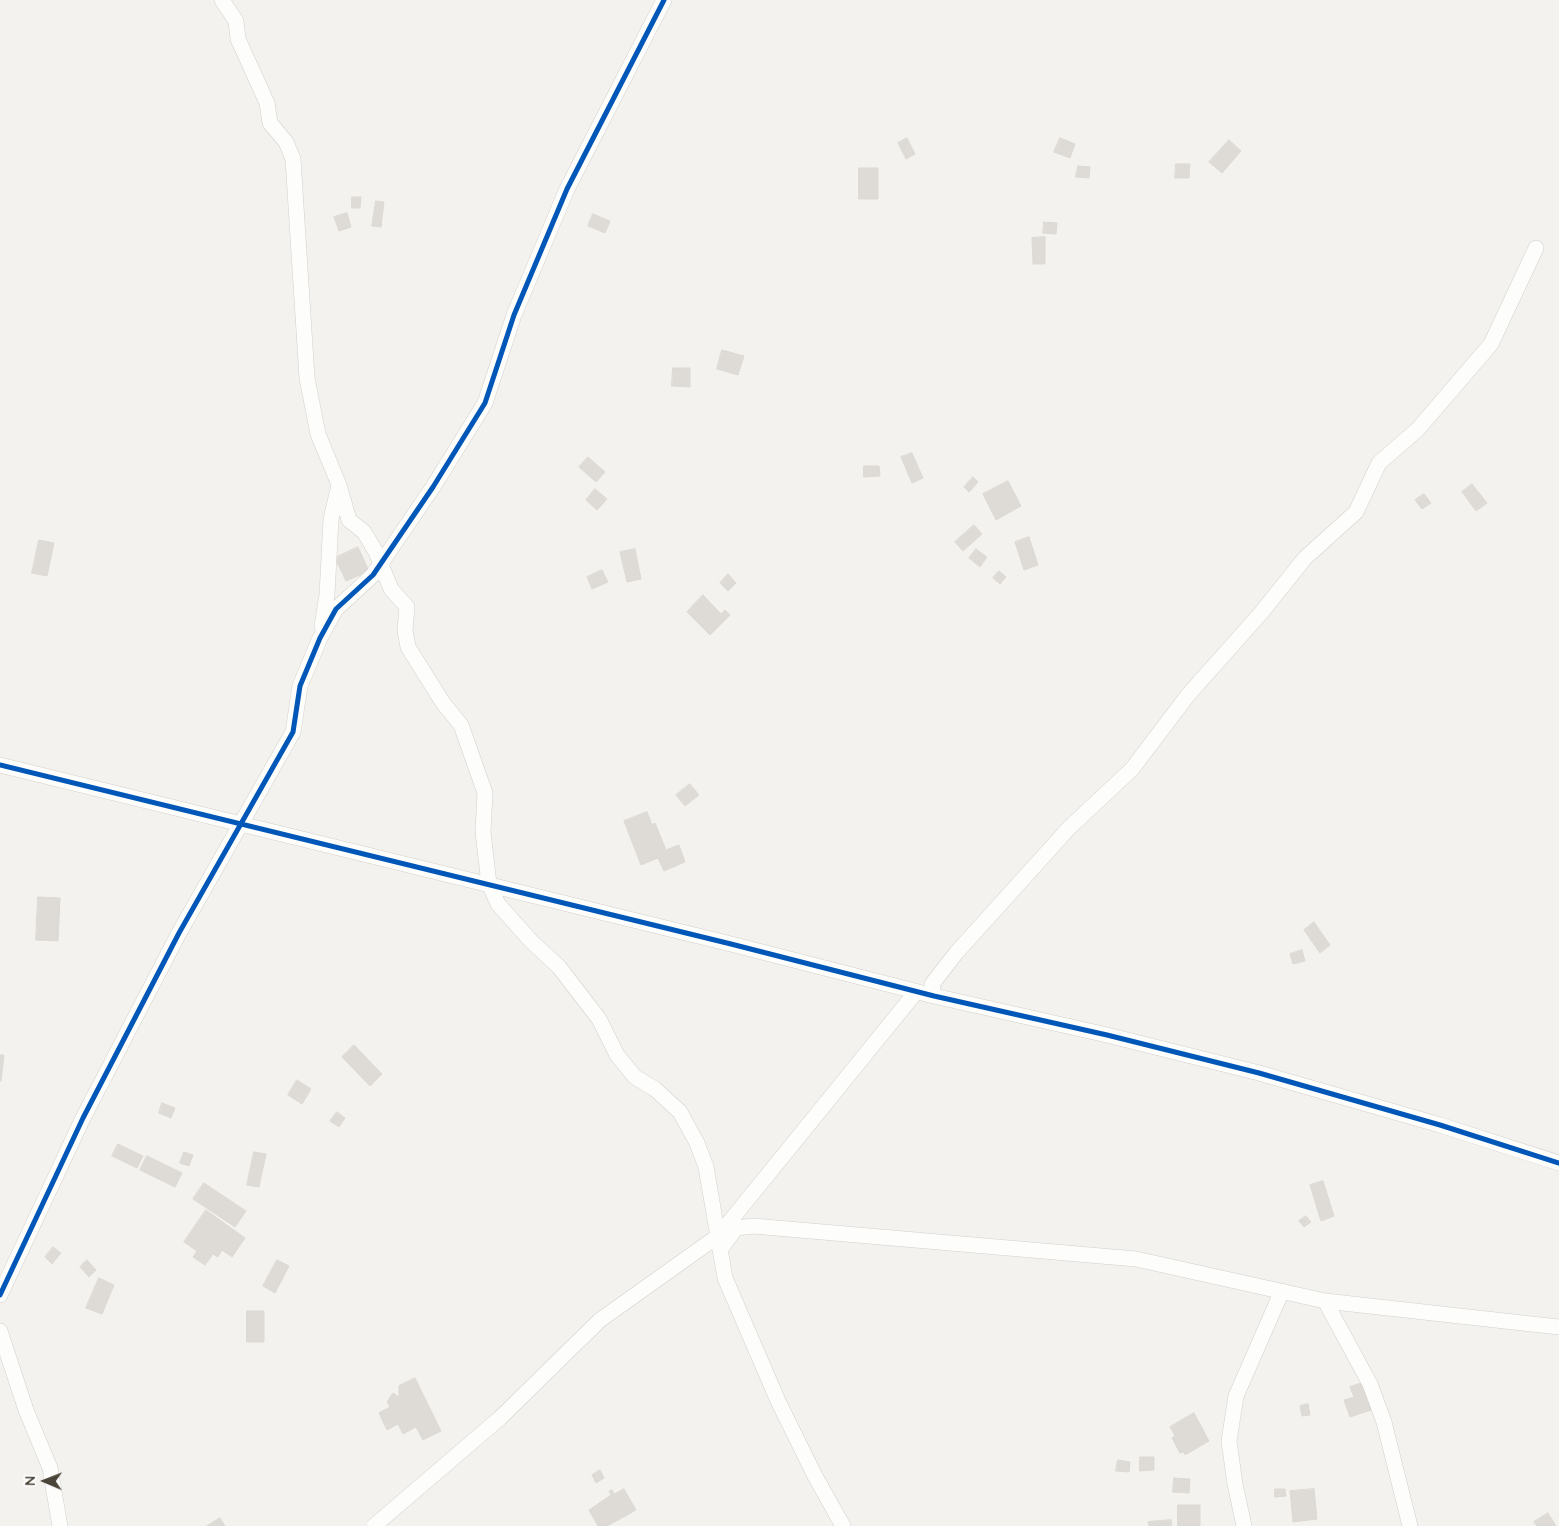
<!DOCTYPE html>
<html>
<head>
<meta charset="utf-8">
<style>
  body { margin:0 }
  #map { position:relative; width:1559px; height:1526px; overflow:hidden; background:#f4f2ee; font-family:Quicksand,sans-serif }
  canvas { display:block }
  .north { position:absolute; left:20px; top:1456px; width:50px; height:50px; -webkit-text-stroke:4px #fff; paint-order:stroke; rotate:271deg; font-size:14px; font-weight:700; line-height:20px; text-align:center; color:#4b4439 }
  .north::after { content:''; display:block; margin:auto; width:18px; height:22px; background:#4b4439; clip-path:polygon(50% 0,100% 100%,50% 72%,0 100%) }
</style>
</head>
<body>
<div id="map">
<canvas width="1559" height="1526"></canvas>
<div class="north">N</div>
</div>
<script>
const c = document.querySelector('canvas').getContext('2d');
c.lineJoin = 'round';
function fillPath(path, color) { c.fillStyle = color; c.fill(path, 'evenodd'); }
function stroke(path, color, width, dash) { c.strokeStyle = color; c.lineWidth = width; c.lineCap = dash ? 'butt' : 'round'; c.setLineDash(dash || []); c.stroke(path); }
const building = new Path2D(`
  M 907,138 L 915,154 L 906,159 L 898,143 Z
  M 1060,138 L 1075,144 L 1070,158 L 1054,152 Z
  M 1229,140 L 1241,151 L 1222,173 L 1209,162 Z
  M 1176,164 L 1190,164 L 1189,178 L 1175,178 Z
  M 1078,166 L 1090,167 L 1089,178 L 1076,177 Z
  M 859,168 L 878,168 L 878,199 L 859,199 Z
  M 352,197 L 361,197 L 360,208 L 352,208 Z
  M 376,201 L 384,202 L 381,227 L 372,226 Z
  M 347,213 L 351,227 L 339,231 L 334,217 Z
  M 593,214 L 610,221 L 605,233 L 588,226 Z
  M 1044,222 L 1057,223 L 1056,234 L 1043,233 Z
  M 1045,237 L 1045,264 L 1033,264 L 1032,238 Z
  M 722,350 L 744,356 L 738,375 L 717,369 Z
  M 673,368 L 690,368 L 690,387 L 672,386 Z
  M 912,453 L 923,478 L 912,483 L 901,457 Z
  M 588,457 L 605,472 L 596,482 L 579,467 Z
  M 864,466 L 879,466 L 880,476 L 864,477 Z
  M 973,477 L 978,482 L 969,492 L 964,487 Z
  M 1008,481 L 1021,506 L 996,520 L 983,494 Z
  M 1472,484 L 1487,503 L 1476,511 L 1462,492 Z
  M 595,489 L 607,499 L 597,510 L 586,500 Z
  M 1424,494 L 1431,503 L 1422,509 L 1415,500 Z
  M 974,525 L 982,534 L 963,551 L 955,542 Z
  M 1029,537 L 1038,565 L 1024,570 L 1015,542 Z
  M 39,540 L 54,543 L 47,576 L 32,573 Z
  M 358,547 L 369,571 L 346,581 L 335,558 Z
  M 635,549 L 641,579 L 627,582 L 620,552 Z
  M 976,549 L 987,557 L 980,567 L 969,558 Z
  M 602,570 L 608,582 L 592,589 L 587,577 Z
  M 999,571 L 1006,577 L 1000,584 L 993,578 Z
  M 728,574 L 736,583 L 728,591 L 720,583 Z
  M 703,595 L 721,614 L 725,610 L 730,615 L 710,635 L 687,612 Z
  M 690,784 L 699,795 L 685,806 L 676,795 Z
  M 647,812 L 652,825 L 655,823 L 666,850 L 679,845 L 685,862 L 664,871 L 658,858 L 641,865 L 624,821 Z
  M 38,897 L 60,898 L 58,941 L 36,940 Z
  M 1314,922 L 1330,945 L 1320,953 L 1304,930 Z
  M 1302,950 L 1305,961 L 1293,964 L 1290,954 Z
  M 354,1045 L 382,1074 L 370,1086 L 342,1057 Z
  M 0,1055 L 4,1055 L 1,1081 L 0,1081 Z
  M 297,1080 L 311,1089 L 302,1104 L 288,1095 Z
  M 162,1103 L 175,1108 L 171,1118 L 159,1113 Z
  M 337,1112 L 345,1118 L 339,1127 L 330,1121 Z
  M 118,1144 L 143,1156 L 137,1168 L 112,1156 Z
  M 184,1152 L 193,1155 L 189,1166 L 180,1163 Z
  M 254,1152 L 266,1154 L 259,1187 L 247,1185 Z
  M 147,1156 L 182,1173 L 175,1187 L 140,1170 Z
  M 1323,1181 L 1334,1216 L 1321,1221 L 1310,1185 Z
  M 204,1183 L 246,1211 L 235,1227 L 193,1199 Z
  M 206,1210 L 245,1238 L 232,1257 L 222,1250 L 218,1257 L 213,1254 L 205,1265 L 193,1257 L 197,1251 L 184,1242 Z
  M 1306,1216 L 1311,1222 L 1304,1227 L 1299,1221 Z
  M 53,1247 L 61,1253 L 52,1264 L 45,1257 Z
  M 87,1260 L 96,1270 L 89,1277 L 80,1267 Z
  M 277,1260 L 289,1266 L 275,1293 L 263,1286 Z
  M 99,1278 L 114,1285 L 102,1314 L 86,1308 Z
  M 247,1311 L 264,1311 L 264,1342 L 247,1342 Z
  M 415,1378 L 441,1431 L 423,1440 L 416,1427 L 403,1434 L 398,1424 L 387,1430 L 379,1413 L 390,1407 L 387,1402 L 393,1393 L 399,1397 L 399,1386 Z
  M 1362,1383 L 1371,1410 L 1350,1417 L 1344,1400 L 1354,1397 L 1350,1387 Z
  M 1308,1404 L 1310,1415 L 1302,1416 L 1300,1406 Z
  M 1194,1413 L 1209,1441 L 1185,1455 L 1184,1452 L 1180,1453 L 1172,1438 L 1175,1436 L 1170,1427 Z
  M 1140,1457 L 1154,1457 L 1154,1470 L 1140,1471 Z
  M 1118,1460 L 1130,1462 L 1129,1472 L 1116,1471 Z
  M 600,1470 L 604,1478 L 596,1483 L 592,1475 Z
  M 1174,1478 L 1190,1479 L 1189,1493 L 1173,1492 Z
  M 624,1489 L 636,1510 L 607,1526 L 598,1526 L 589,1510 L 611,1495 L 609,1491 L 612,1490 L 614,1494 Z
  M 1275,1489 L 1285,1489 L 1286,1496 L 1275,1497 Z
  M 1314,1489 L 1317,1519 L 1293,1522 L 1290,1491 Z
  M 1178,1505 L 1200,1505 L 1200,1526 L 1178,1526 Z
  M 1548,1513 L 1556,1526 L 1537,1526 L 1534,1522 Z
  M 220,1518 L 225,1526 L 207,1526 Z
  M 1171,1520 L 1172,1526 L 1149,1526 L 1148,1522 Z`);
const minor = new Path2D(`
  M 222,0 L 236,21 L 238,39 L 267,103 L 270,123 L 286,142 L 293,159 L 307,378 L 318,434 L 339,485 L 331,519 L 327,595 L 322,626
  M 339,485 L 349,520 L 364,532 L 376,552 L 391,589 L 407,607 L 405,630 L 408,647 L 443,703 L 461,725 L 485,793 L 483,832 L 489,884 L 498,904 L 531,941 L 559,967 L 599,1019 L 617,1055 L 635,1077 L 655,1089 L 680,1112 L 697,1143 L 706,1167 L 725,1278 L 778,1401 L 815,1476 L 843,1526
  M 0,765 L 731,944 L 934,996 L 1107,1035 L 1259,1073 L 1440,1125 L 1559,1163
  M 934,996 L 932,984 L 957,952 L 1069,828 L 1132,769 L 1188,695 L 1261,613 L 1305,558 L 1356,512 L 1379,463 L 1418,429 L 1491,344 L 1536,248
  M 720,1250 L 736,1228 L 753,1226 L 1136,1259 L 1325,1301 L 1559,1327
  M 0,1295 L 83,1118 L 179,933 L 293,732 L 300,686 L 320,638 L 336,609 L 373,575 L 433,487 L 485,403 L 514,315 L 567,189 L 664,0
  M 1325,1301 L 1370,1384 L 1384,1422 L 1410,1526
  M 0,1331 L 26,1410 L 50,1468 L 60,1526
  M 374,1526 L 500,1418 L 600,1320 L 718,1236 L 916,992
  M 1244,1526 L 1235,1484 L 1229,1441 L 1236,1396 L 1282,1291`);
const cycleway = new Path2D(`
  M 0,765 L 731,944 L 934,996 L 1107,1035 L 1259,1073 L 1440,1125 L 1559,1163
  M 0,1295 L 83,1118 L 179,933 L 293,732 L 300,686 L 320,638 L 336,609 L 373,575 L 433,487 L 485,403 L 514,315 L 567,189 L 664,0`);
fillPath(building, '#dedbd6');
stroke(building, '#dcd9d4', 1);
stroke(minor, '#d2d0cb', 16);
stroke(minor, '#fdfdfc', 15);
stroke(cycleway, '#0057b8', 5);
</script>
</body>
</html>
